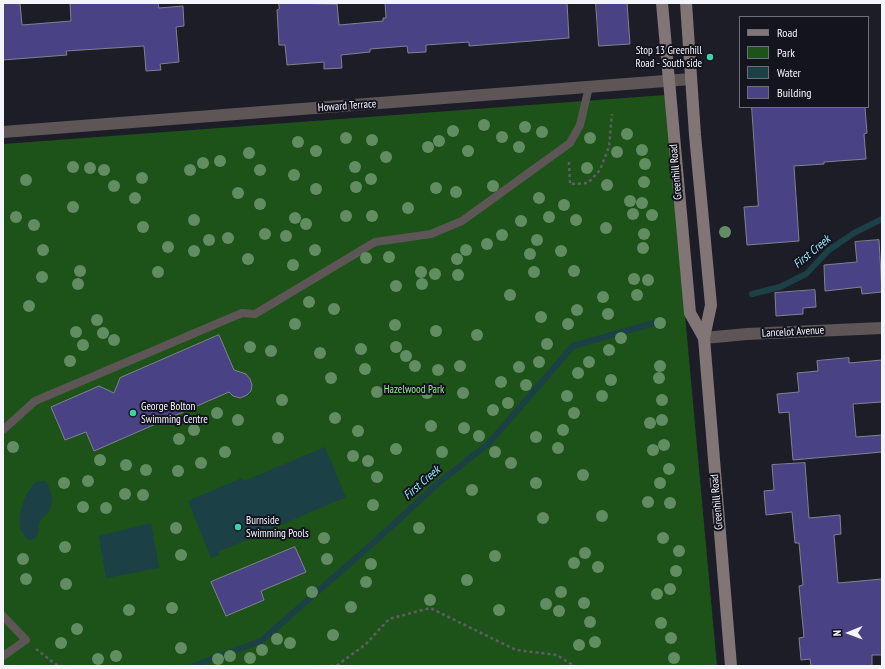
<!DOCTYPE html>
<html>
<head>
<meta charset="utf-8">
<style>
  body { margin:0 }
  #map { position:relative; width:885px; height:669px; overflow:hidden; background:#1d1d28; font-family:"PT Sans Narrow",sans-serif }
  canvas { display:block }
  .frame { position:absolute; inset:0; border:4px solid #f3f4fc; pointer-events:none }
  .legend { position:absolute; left:739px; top:16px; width:130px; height:92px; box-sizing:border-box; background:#14141f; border:1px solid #6d6e77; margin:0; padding:5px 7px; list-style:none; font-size:12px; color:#f3f4fc }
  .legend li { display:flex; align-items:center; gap:8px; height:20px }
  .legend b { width:20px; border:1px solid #6d6e77 }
  .north { position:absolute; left:829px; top:613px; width:40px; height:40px; -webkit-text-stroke:3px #14141f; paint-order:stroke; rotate:269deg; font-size:11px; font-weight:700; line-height:16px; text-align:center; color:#f3f4fc }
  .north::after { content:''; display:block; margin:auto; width:14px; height:18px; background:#f3f4fc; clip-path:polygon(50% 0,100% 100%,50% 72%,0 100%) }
</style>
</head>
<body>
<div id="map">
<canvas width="885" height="669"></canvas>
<div class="frame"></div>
<ul class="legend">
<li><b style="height:5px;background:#817675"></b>Road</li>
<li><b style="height:11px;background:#1d5319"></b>Park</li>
<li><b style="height:11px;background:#1b4046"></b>Water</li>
<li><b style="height:11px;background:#494386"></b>Building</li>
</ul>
<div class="north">N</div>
</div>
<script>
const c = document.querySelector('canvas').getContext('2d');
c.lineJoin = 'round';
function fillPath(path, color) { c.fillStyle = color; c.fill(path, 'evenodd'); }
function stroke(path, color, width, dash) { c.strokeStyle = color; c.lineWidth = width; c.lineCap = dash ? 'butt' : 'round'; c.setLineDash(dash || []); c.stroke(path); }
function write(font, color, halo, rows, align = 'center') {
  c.font = font + ' "PT Sans Narrow",sans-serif'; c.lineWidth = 4; c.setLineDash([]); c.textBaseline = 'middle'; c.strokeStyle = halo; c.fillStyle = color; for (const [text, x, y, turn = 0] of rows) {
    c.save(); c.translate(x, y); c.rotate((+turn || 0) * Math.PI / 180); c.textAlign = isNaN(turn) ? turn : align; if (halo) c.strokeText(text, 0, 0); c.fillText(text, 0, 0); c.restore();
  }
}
const green = new Path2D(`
  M 665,95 L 717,666 L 3,666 L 3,144 Z`);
const water = new Path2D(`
  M 325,447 L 346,497 L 218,552 L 219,555 L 211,558 L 188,501 L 242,478 L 244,481 Z
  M 38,481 L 45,481 C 51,488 55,502 49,511 C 47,515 42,517 40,521 C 37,526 40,532 35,539 L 29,540 C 13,529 21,503 29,490 C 32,486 35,483 38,481 Z
  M 151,523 L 159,568 L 106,578 L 99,536 Z`);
const stream = new Path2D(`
  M 752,294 L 780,287 L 806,274 L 829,250 L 854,233 L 882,219
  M 193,666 L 261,641 L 372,544 L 435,486 L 489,443 L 573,346 L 661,321`);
const building = new Path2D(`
  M 3,3 L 20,3 L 22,25 L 71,21 L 70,3 L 158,3 L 159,8 L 183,6 L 184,26 L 176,27 L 179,62 L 160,64 L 161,70 L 146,71 L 144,46 L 66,51 L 67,55 L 3,60 Z
  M 279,3 L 337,4 L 339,25 L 383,21 L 383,18 L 386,18 L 385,3 L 567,3 L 569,38 L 469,46 L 469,42 L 426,45 L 426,52 L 408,53 L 407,46 L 370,49 L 370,52 L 341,55 L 342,68 L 324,69 L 324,62 L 287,65 L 285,45 L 279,45 L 277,10 L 279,9 Z
  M 596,3 L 627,3 L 630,44 L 599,46 Z
  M 752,107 L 865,107 L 867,133 L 864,134 L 866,159 L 824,162 L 824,164 L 794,166 L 799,241 L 747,245 L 744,207 L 758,206 Z
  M 879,240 L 882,292 L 862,294 L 861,287 L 825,291 L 824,265 L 857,262 L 855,242 Z
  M 815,290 L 816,307 L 803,308 L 803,314 L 776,316 L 775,293 Z
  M 219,335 L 234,370 L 246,374 L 250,379 L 252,385 L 251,391 L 247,395 L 240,398 L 233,396 L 229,392 L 94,451 L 86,432 L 65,440 L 51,407 L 99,386 L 114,393 L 120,378 Z
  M 849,358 L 849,363 L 882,360 L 882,402 L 853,404 L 856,437 L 882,435 L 882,452 L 793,460 L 789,412 L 779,413 L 777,394 L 799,392 L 797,373 L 818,371 L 817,361 Z
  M 805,463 L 809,518 L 840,515 L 841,534 L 834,535 L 838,583 L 882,579 L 882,655 L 872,655 L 872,666 L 811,666 L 810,659 L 801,660 L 799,638 L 804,637 L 799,586 L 803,585 L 799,543 L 795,543 L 792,512 L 766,515 L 764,491 L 774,490 L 772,465 Z
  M 295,547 L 306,572 L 261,591 L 264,600 L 226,616 L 211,582 Z`);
const path = new Path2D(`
  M 569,162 L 570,184 L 588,183 L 600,170 L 609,147 L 612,114
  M 36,649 L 58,666
  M 331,666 L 336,666 L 365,645 L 389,619 L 430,608 L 516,650 L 557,655 L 574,666`);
const lane = new Path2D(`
  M 3,430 L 35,401 L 242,313 L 255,314 L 375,242 L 431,234 L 462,221 L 570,143 L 580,125 L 589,87
  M 3,616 L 26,640 L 3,656`);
const street = new Path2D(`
  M 3,132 L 691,79
  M 704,338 L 747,334 L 882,328`);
const secondary = new Path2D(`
  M 662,3 L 690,313 L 704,338
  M 686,3 L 695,135 L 711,305 L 704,338 L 731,666`);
const trees = [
  [484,125],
  [525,127],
  [453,131],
  [542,132],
  [627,134],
  [502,137],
  [346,138],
  [590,138],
  [372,140],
  [439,141],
  [298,142],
  [428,147],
  [519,147],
  [642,150],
  [316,151],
  [468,151],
  [617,152],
  [249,153],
  [386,157],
  [220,161],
  [203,163],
  [645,164],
  [73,167],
  [355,167],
  [90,168],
  [587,168],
  [104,170],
  [190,170],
  [260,170],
  [294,175],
  [142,178],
  [371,179],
  [26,180],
  [644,182],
  [607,185],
  [114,186],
  [493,186],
  [356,187],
  [436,188],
  [316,189],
  [456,192],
  [238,193],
  [135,198],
  [539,198],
  [630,201],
  [642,203],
  [260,204],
  [564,205],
  [73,207],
  [408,208],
  [633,214],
  [652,215],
  [346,216],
  [372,216],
  [16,217],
  [549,217],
  [295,218],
  [194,220],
  [576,220],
  [521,221],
  [306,224],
  [34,225],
  [143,227],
  [606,228],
  [725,232],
  [265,234],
  [644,234],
  [502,235],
  [286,236],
  [228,238],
  [209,240],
  [537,240],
  [487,244],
  [168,247],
  [643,248],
  [43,250],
  [315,250],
  [466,250],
  [194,251],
  [561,251],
  [530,254],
  [389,257],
  [366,258],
  [248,259],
  [457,259],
  [293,265],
  [80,271],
  [574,271],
  [158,272],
  [421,272],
  [534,272],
  [435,274],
  [458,275],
  [42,277],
  [634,279],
  [648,280],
  [78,284],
  [422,284],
  [396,286],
  [510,295],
  [637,295],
  [603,297],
  [309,302],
  [29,306],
  [334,309],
  [577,310],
  [608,314],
  [541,317],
  [97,320],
  [660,323],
  [295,324],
  [568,324],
  [395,325],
  [436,331],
  [76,332],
  [103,333],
  [477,335],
  [621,338],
  [114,340],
  [547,344],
  [83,345],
  [250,347],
  [396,347],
  [361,349],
  [609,350],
  [271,351],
  [320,353],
  [406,356],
  [70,361],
  [539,362],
  [589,362],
  [415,366],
  [460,366],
  [660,366],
  [519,367],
  [365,369],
  [438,370],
  [578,373],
  [331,378],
  [659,378],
  [611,380],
  [501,382],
  [526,385],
  [377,392],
  [427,393],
  [463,393],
  [567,396],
  [602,396],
  [282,400],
  [662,400],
  [508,403],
  [493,410],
  [217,413],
  [574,413],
  [335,418],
  [238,420],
  [662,420],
  [650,423],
  [431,426],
  [464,428],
  [194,430],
  [563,430],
  [358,431],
  [479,436],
  [536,437],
  [278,438],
  [179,439],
  [664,445],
  [13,447],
  [558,448],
  [396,449],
  [653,450],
  [225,452],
  [442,452],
  [495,452],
  [353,456],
  [100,460],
  [368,461],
  [201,463],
  [511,463],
  [126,465],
  [669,469],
  [146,470],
  [178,471],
  [583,475],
  [377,477],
  [88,481],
  [64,483],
  [536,483],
  [660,483],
  [472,490],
  [125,494],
  [143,495],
  [648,502],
  [670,503],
  [373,505],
  [83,507],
  [106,508],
  [602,516],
  [543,518],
  [176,528],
  [419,528],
  [324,538],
  [663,538],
  [65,547],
  [679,551],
  [585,553],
  [181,555],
  [495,556],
  [23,559],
  [327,559],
  [574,563],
  [371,564],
  [598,567],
  [676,571],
  [26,579],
  [467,580],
  [366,582],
  [66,584],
  [670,589],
  [312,592],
  [561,592],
  [657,594],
  [430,600],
  [584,603],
  [546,604],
  [351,607],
  [172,608],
  [129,610],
  [499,610],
  [559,611],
  [590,622],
  [661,623],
  [77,629],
  [333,635],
  [671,638],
  [277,639],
  [595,642],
  [61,643],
  [290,643],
  [579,645],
  [181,648],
  [262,650],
  [116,656],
  [230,656],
  [250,658],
  [674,658],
  [98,659],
  [218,659]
];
const markers = [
  [710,57,4,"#38d4a6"],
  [133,413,4,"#38d4a6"],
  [238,527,4,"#38d4a6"]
];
const poiNames = [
  ["Stop 13 Greenhill",702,51,"right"],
  ["Road - South side",702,64,"right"],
  ["George Bolton",141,407],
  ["Swimming Centre",141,420],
  ["Burnside",246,521],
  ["Swimming Pools",246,534]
];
const streetNames = [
  ["Howard Terrace",347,106,-4],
  ["Greenhill Road",676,172,-95],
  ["Lancelot Avenue",793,332,-3],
  ["Greenhill Road",717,502,-95]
];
const parkNames = [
  ["Hazelwood Park",414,390]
];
const waterNames = [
  ["First Creek",812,252,-40],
  ["First Creek",422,483,-41]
];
fillPath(green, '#1d5319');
fillPath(water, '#1b4046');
stroke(stream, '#1b4046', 6);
fillPath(building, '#494386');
stroke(building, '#81818f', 1);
stroke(path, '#5d5e68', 2.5, [3, 3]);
stroke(lane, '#5e5656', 8);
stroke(street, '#5e5656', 12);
stroke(secondary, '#817675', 12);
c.fillStyle = '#628d62';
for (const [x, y] of trees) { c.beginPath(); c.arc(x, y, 6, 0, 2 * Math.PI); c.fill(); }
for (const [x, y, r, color] of markers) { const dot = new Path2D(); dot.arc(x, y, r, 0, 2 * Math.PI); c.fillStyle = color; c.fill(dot); stroke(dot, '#14141f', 1.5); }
write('11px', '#f3f4fc', '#14141f', poiNames, 'left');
write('11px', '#f3f4fc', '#14141f', streetNames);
write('11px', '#9ae892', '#14141f', parkNames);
write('italic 12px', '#94e8f6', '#14141f', waterNames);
</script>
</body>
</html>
